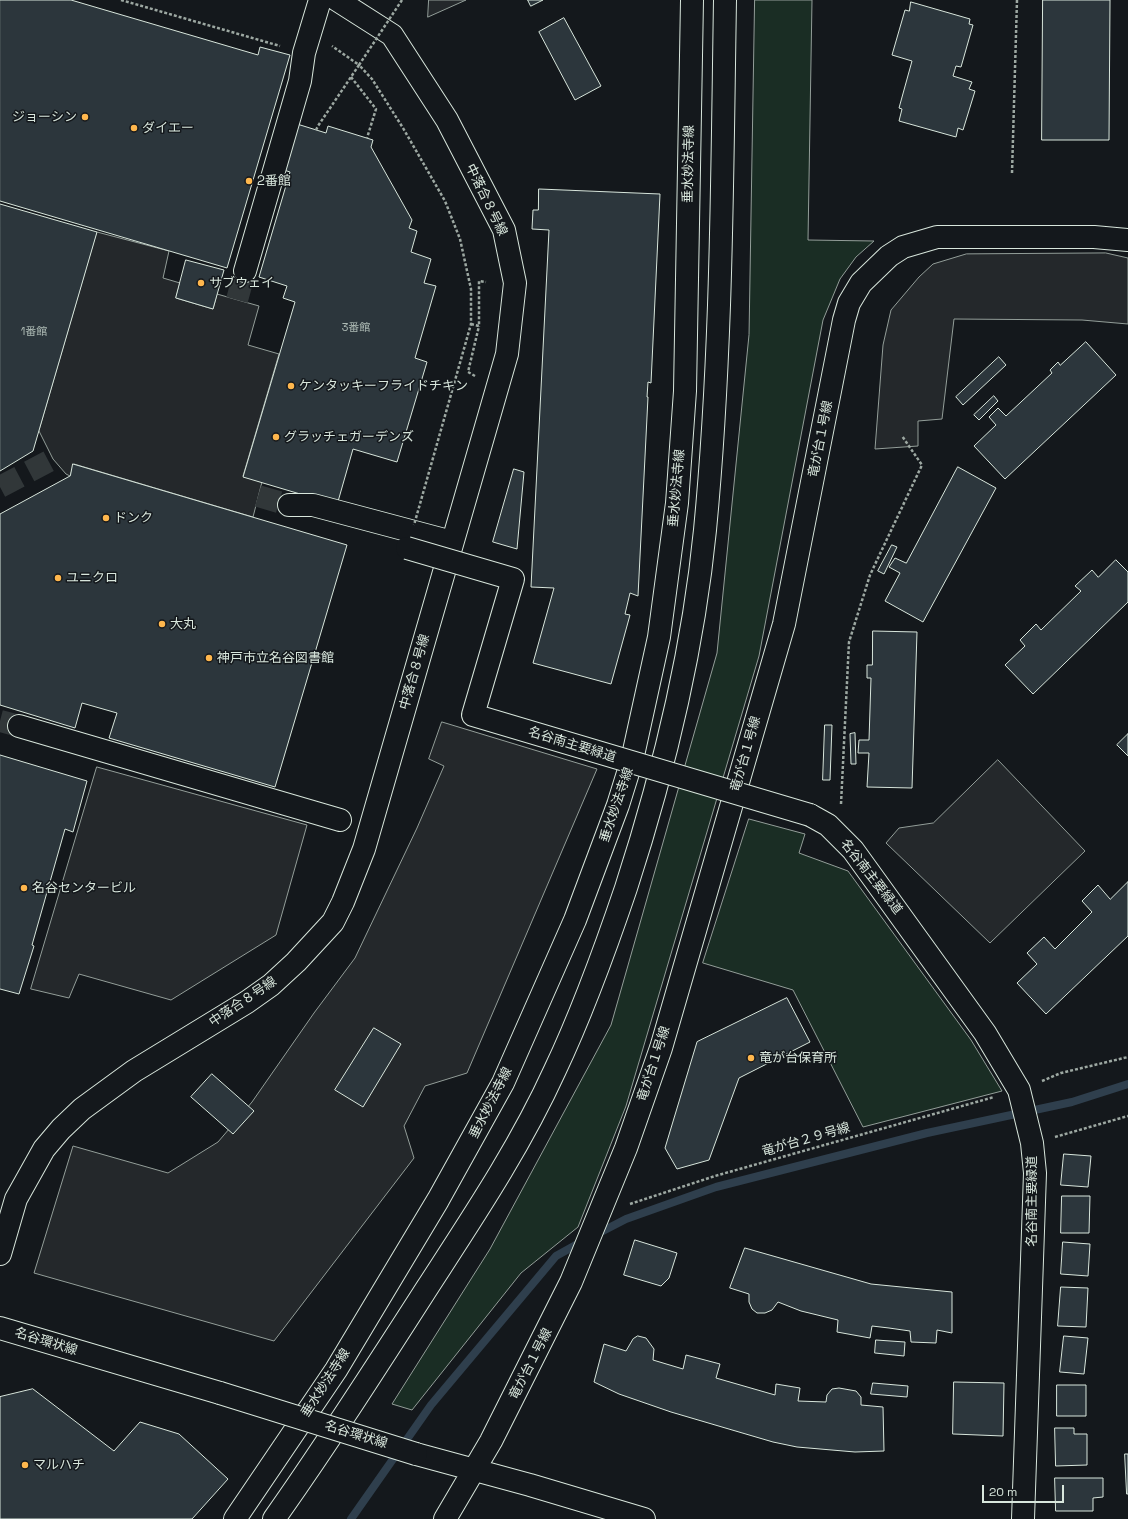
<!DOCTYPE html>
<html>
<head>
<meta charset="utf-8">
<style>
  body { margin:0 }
  #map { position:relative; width:1128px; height:1519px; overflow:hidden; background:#14181c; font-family:"Space Grotesk",sans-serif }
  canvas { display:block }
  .scale { position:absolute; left:982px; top:1485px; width:82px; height:18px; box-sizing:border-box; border:2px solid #d8e6dc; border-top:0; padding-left:5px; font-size:12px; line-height:14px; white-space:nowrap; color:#d8e6dc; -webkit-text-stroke:3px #14181c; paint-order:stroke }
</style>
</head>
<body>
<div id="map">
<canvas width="1128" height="1519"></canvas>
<div class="scale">20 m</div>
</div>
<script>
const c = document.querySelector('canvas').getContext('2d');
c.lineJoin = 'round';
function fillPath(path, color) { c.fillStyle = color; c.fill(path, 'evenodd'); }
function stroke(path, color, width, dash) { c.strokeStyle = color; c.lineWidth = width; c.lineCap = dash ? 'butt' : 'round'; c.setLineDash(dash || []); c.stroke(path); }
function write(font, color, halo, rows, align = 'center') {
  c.font = font + ' "Space Grotesk","Noto Sans JP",sans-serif'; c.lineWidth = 3; c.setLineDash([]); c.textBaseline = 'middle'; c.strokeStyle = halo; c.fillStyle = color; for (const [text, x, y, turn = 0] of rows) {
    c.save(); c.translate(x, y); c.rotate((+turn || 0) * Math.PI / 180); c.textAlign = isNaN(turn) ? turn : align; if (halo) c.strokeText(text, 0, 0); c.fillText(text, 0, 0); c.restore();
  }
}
const green = new Path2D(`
  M 755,0 L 812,0 L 808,240 L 874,241 L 856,257 L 840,279 L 823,320 L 759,656 L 626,1106 L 578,1227 L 521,1273 L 412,1410 L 392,1404 L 490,1249 L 611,1025 L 717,653 L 749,335 Z
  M 749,819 L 805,834 L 799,853 L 848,871 L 971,1040 L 1002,1091 L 863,1127 L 793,990 L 703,963 Z`);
const parking = new Path2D(`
  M 429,0 L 466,0 L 428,17 Z
  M 97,232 L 169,251 L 163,278 L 180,283 L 176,298 L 213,309 L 217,294 L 259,306 L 248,345 L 279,354 L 243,476 L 262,482 L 253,517 L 74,464 L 70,476 L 66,474 L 53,459 L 39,431 Z
  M 1106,253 L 1128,258 L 1128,324 L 1082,320 L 954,319 L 942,419 L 918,421 L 918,446 L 875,449 L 883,345 L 891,310 L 919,277 L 933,264 L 966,254 Z
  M 442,722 L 597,769 L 467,1073 L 425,1086 L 404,1126 L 414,1158 L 274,1341 L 34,1273 L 73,1146 L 168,1173 L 218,1142 L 252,1102 L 314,1013 L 355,958 L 417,828 L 444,766 L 429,759 Z
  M 998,760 L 1085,851 L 990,943 L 886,843 L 899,828 L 933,823 Z
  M 97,767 L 307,825 L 276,935 L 171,1000 L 79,974 L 69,998 L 31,989 Z`);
const stream = new Path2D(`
  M 595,1235 L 626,1219 L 716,1187 L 927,1133 L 1072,1102 L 1128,1084
  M 351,1519 L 431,1405 L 556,1256 L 583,1241`);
const building = new Path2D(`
  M 0,0 L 71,0 L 258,55 L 260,47 L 290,55 L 227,268 L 0,201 Z
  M 528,0 L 543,0 L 531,6 Z
  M 1043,0 L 1110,0 L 1109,140 L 1042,140 Z
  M 911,2 L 970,19 L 969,24 L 973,25 L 961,67 L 956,66 L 953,76 L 972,82 L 969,89 L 975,91 L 963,130 L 958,128 L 956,137 L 899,121 L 902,109 L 899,108 L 912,61 L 892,55 L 905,10 L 909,11 Z
  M 564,18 L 601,86 L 575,100 L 539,32 Z
  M 297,124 L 326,133 L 328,126 L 373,140 L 371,147 L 412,220 L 409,228 L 417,231 L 411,252 L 431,259 L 424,283 L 436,286 L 415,358 L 427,362 L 397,462 L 353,449 L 337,505 L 243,477 L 295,302 L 283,298 L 287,286 L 259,277 L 290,172 L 284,170 Z
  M 539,189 L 660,194 L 651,383 L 648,382 L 647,397 L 648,397 L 638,596 L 630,593 L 625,614 L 630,615 L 611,684 L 533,663 L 554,588 L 531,587 L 549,230 L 532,229 L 533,210 L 538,210 Z
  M 0,204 L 97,232 L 33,451 L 0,471 Z
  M 186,260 L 224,270 L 213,309 L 176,298 Z
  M 1086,342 L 1116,375 L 1005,479 L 974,446 L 996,425 L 989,417 L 998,408 L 1006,416 L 1052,373 L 1050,370 L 1058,362 L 1060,365 Z
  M 999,357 L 1006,365 L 963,405 L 956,397 Z
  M 994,396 L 998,401 L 979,420 L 974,415 Z
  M 73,464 L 347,545 L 275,787 L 109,738 L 117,713 L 82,703 L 75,728 L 0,705 L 0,514 L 70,476 Z
  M 958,467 L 996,488 L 923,622 L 885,601 L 900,573 L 889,567 L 895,558 L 906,563 Z
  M 514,469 L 524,472 L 517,549 L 493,542 Z
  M 892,545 L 897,547 L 884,574 L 878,571 Z
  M 1116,560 L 1128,572 L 1128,602 L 1033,694 L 1005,665 L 1025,646 L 1020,640 L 1036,624 L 1041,630 L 1081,591 L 1075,586 L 1092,570 L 1098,577 Z
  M 873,631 L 917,632 L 912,788 L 867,787 L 869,753 L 858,753 L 859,740 L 869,740 L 871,678 L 867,678 L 867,665 L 872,665 Z
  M 825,725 L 832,725 L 830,780 L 823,780 Z
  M 855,733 L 856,764 L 851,764 L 850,734 Z
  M 1128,734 L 1128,756 L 1117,745 Z
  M 0,755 L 87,781 L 73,832 L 65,829 L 32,945 L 34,946 L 19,994 L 0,989 Z
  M 1128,882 L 1128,936 L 1046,1014 L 1017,983 L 1037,964 L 1027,953 L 1044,937 L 1055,949 L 1092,912 L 1082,901 L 1098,885 L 1110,899 Z
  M 787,998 L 810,1042 L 739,1078 L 709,1160 L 677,1169 L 665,1148 L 697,1042 Z
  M 374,1028 L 401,1044 L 363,1107 L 335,1090 Z
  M 212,1074 L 254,1111 L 233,1134 L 191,1097 Z
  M 1064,1154 L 1091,1156 L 1088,1187 L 1061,1185 Z
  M 1062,1196 L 1090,1196 L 1089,1233 L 1061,1233 Z
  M 635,1240 L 677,1253 L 669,1278 L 661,1286 L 624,1275 Z
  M 1063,1242 L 1090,1244 L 1088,1276 L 1061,1274 Z
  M 745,1248 L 871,1284 L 952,1292 L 952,1333 L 937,1330 L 936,1343 L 911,1342 L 910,1331 L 889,1328 L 872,1326 L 870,1338 L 837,1332 L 838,1320 L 801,1311 L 778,1302 L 772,1310 L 765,1313 L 757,1313 L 752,1309 L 749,1302 L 749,1294 L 730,1288 Z
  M 1061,1287 L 1088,1288 L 1086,1327 L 1058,1326 Z
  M 638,1336 L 646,1338 L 654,1349 L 653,1360 L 683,1369 L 686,1355 L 720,1364 L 716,1378 L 775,1395 L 776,1384 L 800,1388 L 798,1401 L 826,1402 L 827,1395 L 832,1389 L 839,1388 L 856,1391 L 861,1397 L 861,1405 L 883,1407 L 884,1451 L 855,1452 L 797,1447 L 773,1442 L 671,1412 L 619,1394 L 594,1382 L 604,1344 L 626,1351 L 633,1339 Z
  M 1064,1336 L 1088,1338 L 1084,1374 L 1060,1372 Z
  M 876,1340 L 905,1342 L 904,1356 L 875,1353 Z
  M 954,1382 L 1004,1383 L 1003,1436 L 953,1434 Z
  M 873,1383 L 908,1386 L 907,1397 L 871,1394 Z
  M 1057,1385 L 1086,1385 L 1086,1416 L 1057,1416 Z
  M 33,1389 L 114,1451 L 140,1422 L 179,1434 L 228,1479 L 192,1519 L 0,1519 L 0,1397 Z
  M 1055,1428 L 1074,1428 L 1074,1434 L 1087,1434 L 1087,1465 L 1056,1466 Z
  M 1125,1454 L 1128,1454 L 1128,1494 L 1127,1494 Z
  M 1055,1478 L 1103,1478 L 1103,1497 L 1093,1498 L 1093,1511 L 1056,1511 Z`);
const minorTunnel = new Path2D(`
  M 237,300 L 245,271
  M 0,487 L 53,459
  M 258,496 L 289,505
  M 0,721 L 19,726`);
const path = new Path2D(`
  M 121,0 L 280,46
  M 351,77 L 376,109 L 367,138
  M 316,130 L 318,126 L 359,65 L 332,46
  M 1012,173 L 1017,0
  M 471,324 L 479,326 L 479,281 L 486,282
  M 475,376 L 468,372 L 479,326
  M 841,804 L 849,642 L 870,575 L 922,465 L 902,436
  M 1042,1081 L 1061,1073 L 1128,1057
  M 1055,1137 L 1128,1116
  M 630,1204 L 715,1176 L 994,1097`);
const minor = new Path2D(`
  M 245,271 L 300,81 L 304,53 L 320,0
  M 289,505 L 313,505 L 452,542
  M 19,726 L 340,820
  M 810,815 L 828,825 L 853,850 L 985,1033 L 1019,1090 L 1032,1143 L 1035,1173 L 1023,1519
  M 0,1254 L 16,1199 L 44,1149 L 61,1129 L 82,1109 L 134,1071 L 247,1002 L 271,985 L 296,962 L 333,922 L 343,902 L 364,849 L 507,354 L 515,283 L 504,230 L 447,120 L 392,35 L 337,0
  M 0,1328 L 220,1393
  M 416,1454 L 530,1485 L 644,1519
  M 235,1519 L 336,1370 L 438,1200 L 503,1083 L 575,920 L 618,805 L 632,760 L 659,637 L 677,503 L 685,391 L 692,0
  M 274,1519 C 327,1444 377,1366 427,1288 C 473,1217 520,1147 555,1070 C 583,1011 605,950 626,888 C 664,771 693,652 705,530 C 722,354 722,177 725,0
  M 445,1519 L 491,1441 L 571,1282 L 626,1148 L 661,1048 L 784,624 L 844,320 L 849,303 L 861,283 L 889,256 L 903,247 L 937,237 L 1094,237 L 1128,240`);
const pathBridge = new Path2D(`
  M 402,0 L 359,65 L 372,79 L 403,128 L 445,201 L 460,239 L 471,289 L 471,324 L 414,525`);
const minorBridge = new Path2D(`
  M 407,548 L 513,579 L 473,715 L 810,815
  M 220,1393 L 416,1454`);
const markers = [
  [85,117,4,"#ffb74d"],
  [134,128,4,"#ffb74d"],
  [249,181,4,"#ffb74d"],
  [201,283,4,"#ffb74d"],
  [291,386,4,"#ffb74d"],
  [276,437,4,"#ffb74d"],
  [106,518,4,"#ffb74d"],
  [58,578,4,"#ffb74d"],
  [162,624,4,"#ffb74d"],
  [209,658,4,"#ffb74d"],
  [24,888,4,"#ffb74d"],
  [751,1058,4,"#ffb74d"],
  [25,1465,4,"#ffb74d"]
];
const numberNames = [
  ["3番館",356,328],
  ["1番館",34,332]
];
const poiNames = [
  ["ジョーシン",77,117,"right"],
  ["ダイエー",142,128],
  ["2番館",257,181],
  ["サブウェイ",209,283],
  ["ケンタッキーフライドチキン",299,386],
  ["グラッチェガーデンズ",284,437],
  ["ドンク",114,518],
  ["ユニクロ",66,578],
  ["大丸",170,624],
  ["神戸市立名谷図書館",217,658],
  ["名谷センタービル",32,888],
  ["竜が台保育所",759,1058],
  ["マルハチ",33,1465]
];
const streetNames = [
  ["垂水妙法寺線",689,164,-89],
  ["中落合８号線",486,200,64],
  ["竜が台１号線",821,439,-79],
  ["垂水妙法寺線",677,488,-85],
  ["中落合８号線",415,672,-74],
  ["名谷南主要緑道",572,745,17],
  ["竜が台１号線",746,754,-74],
  ["垂水妙法寺線",617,805,-71],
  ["名谷南主要緑道",871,877,52],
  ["中落合８号線",243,1002,-34],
  ["竜が台１号線",654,1064,-72],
  ["垂水妙法寺線",491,1103,-63],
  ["竜が台２９号線",806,1140,-16],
  ["名谷南主要緑道",1032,1201,-90],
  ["名谷環状線",46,1342,17],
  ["竜が台１号線",531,1364,-63],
  ["垂水妙法寺線",326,1383,-57],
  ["名谷環状線",356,1435,17]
];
fillPath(green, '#1a2d24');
stroke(green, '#939e99', 1);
fillPath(parking, '#24282b');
stroke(parking, '#939e99', 1);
stroke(stream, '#2f3f4d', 8);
fillPath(building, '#2c363c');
stroke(building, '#d8e6dc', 1);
stroke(minorTunnel, '#313739', 22, [22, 11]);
stroke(minor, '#d8e6dc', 24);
stroke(path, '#9da8a2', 2.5, [3, 2]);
stroke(minor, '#14181c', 22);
stroke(minorBridge, '#d8e6dc', 24, []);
stroke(pathBridge, '#9da8a2', 2.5, [3, 2]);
stroke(minorBridge, '#14181c', 22);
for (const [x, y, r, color] of markers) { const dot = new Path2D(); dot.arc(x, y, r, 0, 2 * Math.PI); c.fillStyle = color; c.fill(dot); stroke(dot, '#14181c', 1.5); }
write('11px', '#adbab4', null, numberNames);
write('13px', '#d8e6dc', '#14181c', poiNames, 'left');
write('13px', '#d8e6dc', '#14181c', streetNames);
</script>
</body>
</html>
